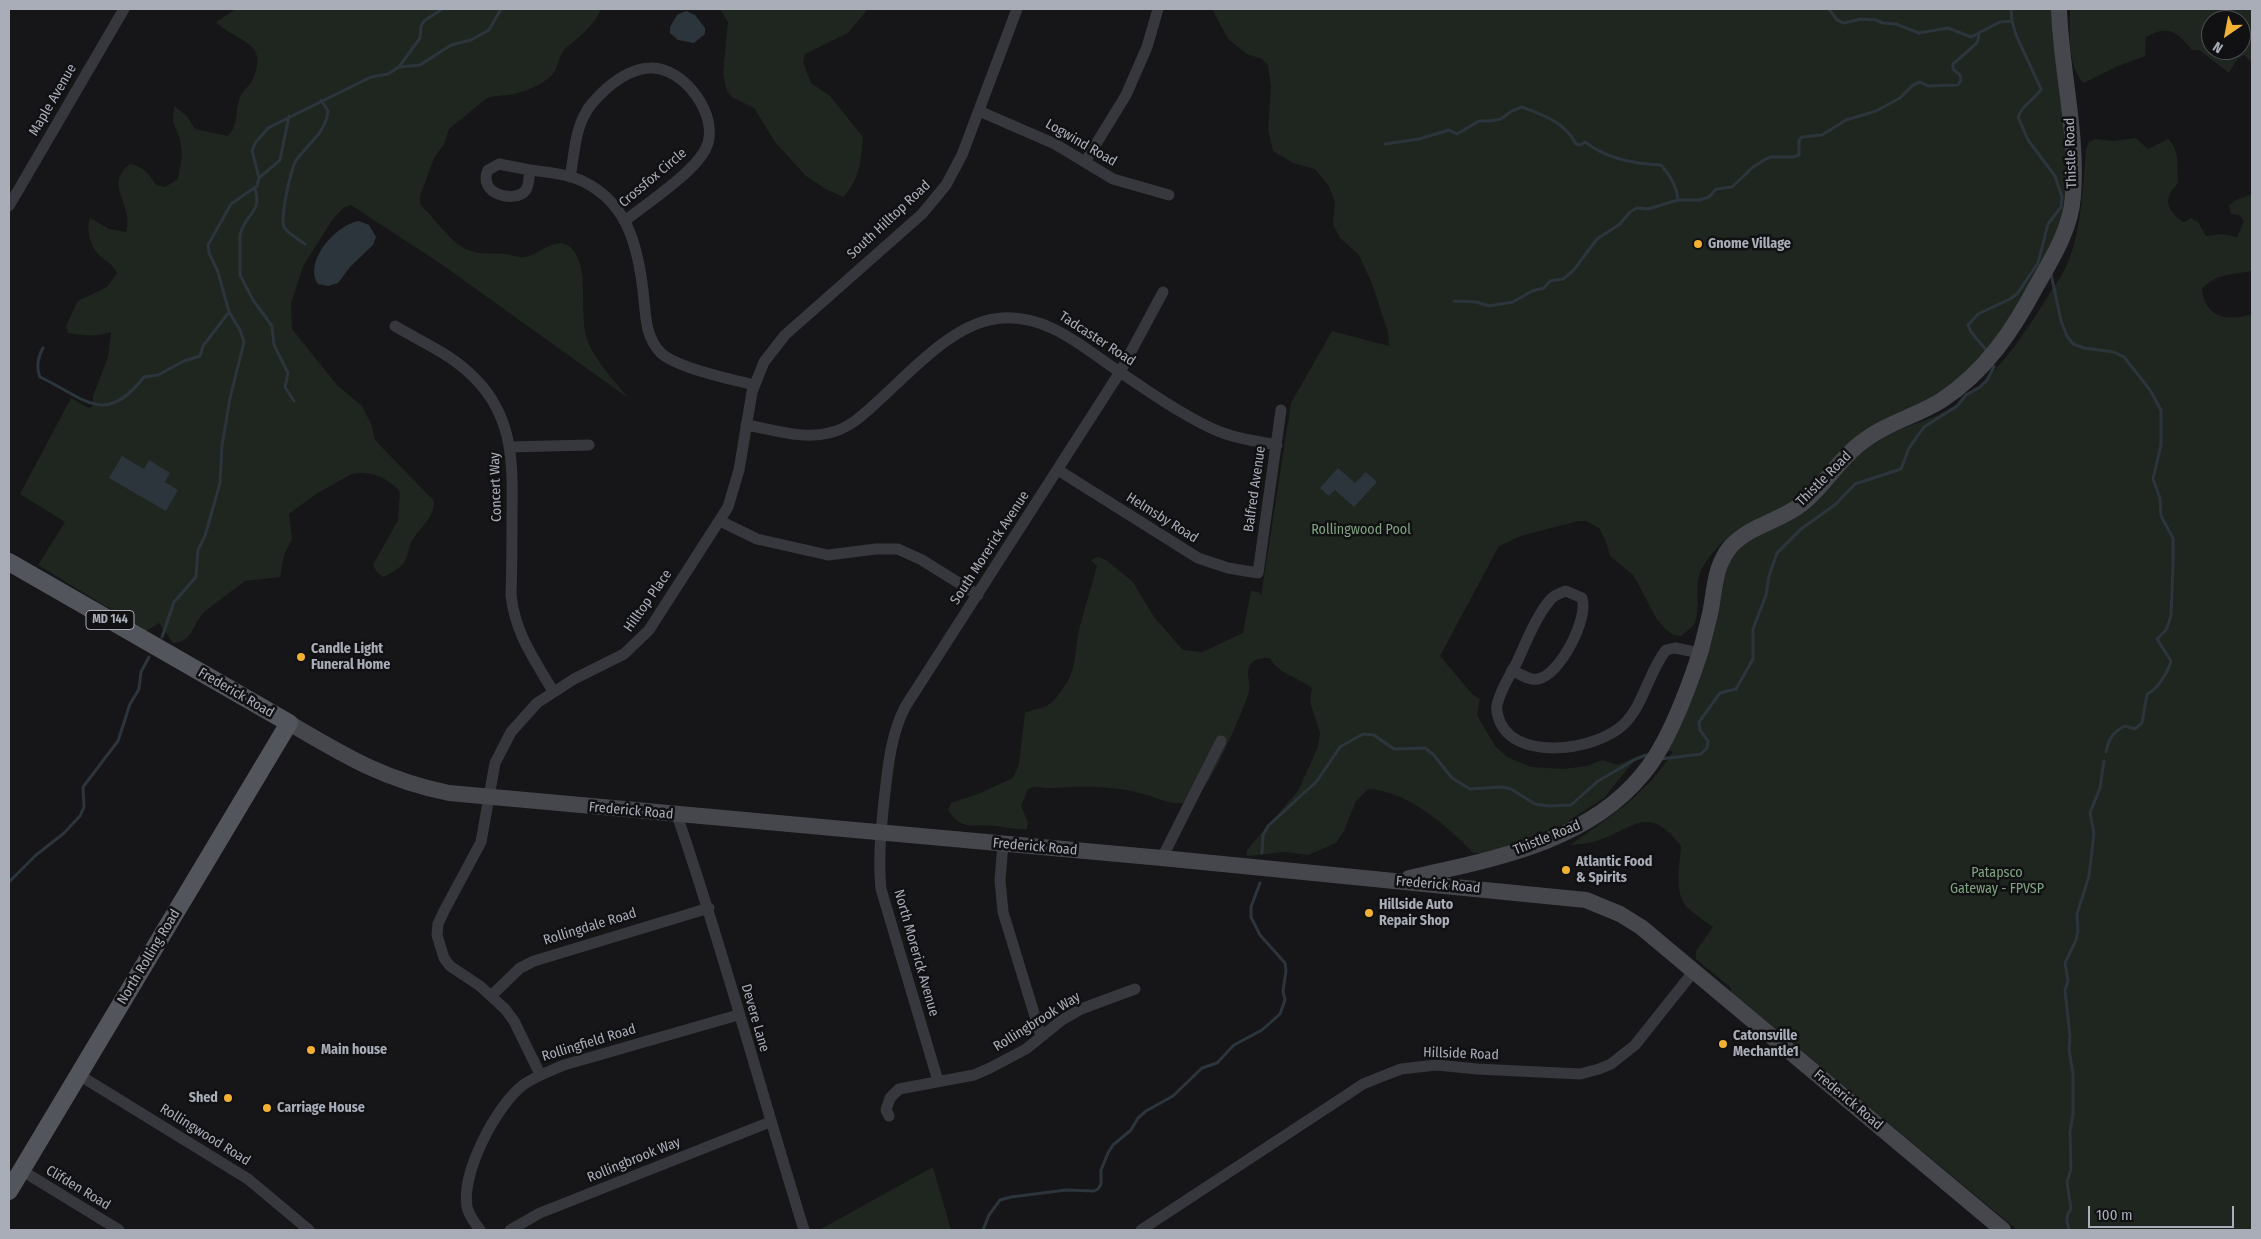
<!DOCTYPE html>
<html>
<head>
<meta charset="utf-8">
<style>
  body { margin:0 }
  #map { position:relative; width:2261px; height:1239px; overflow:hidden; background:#161618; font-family:"Fira Sans Condensed",sans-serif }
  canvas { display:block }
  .frame { position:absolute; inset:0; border:10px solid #a8adb8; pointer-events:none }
  .north { position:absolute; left:2201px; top:10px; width:50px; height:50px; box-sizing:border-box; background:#111113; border:1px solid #4d4f55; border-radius:50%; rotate:213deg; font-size:14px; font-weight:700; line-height:20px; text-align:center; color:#a8adb8 }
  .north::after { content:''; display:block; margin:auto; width:18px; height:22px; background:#f2b134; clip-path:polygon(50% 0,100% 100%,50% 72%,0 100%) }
  .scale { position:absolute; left:2088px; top:1206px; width:146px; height:22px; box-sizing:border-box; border:2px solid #a8adb8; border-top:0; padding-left:6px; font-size:15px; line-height:18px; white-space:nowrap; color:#a8adb8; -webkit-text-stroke:4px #111113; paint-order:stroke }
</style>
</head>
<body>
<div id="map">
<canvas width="2261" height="1239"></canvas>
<div class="frame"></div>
<div class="north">N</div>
<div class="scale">100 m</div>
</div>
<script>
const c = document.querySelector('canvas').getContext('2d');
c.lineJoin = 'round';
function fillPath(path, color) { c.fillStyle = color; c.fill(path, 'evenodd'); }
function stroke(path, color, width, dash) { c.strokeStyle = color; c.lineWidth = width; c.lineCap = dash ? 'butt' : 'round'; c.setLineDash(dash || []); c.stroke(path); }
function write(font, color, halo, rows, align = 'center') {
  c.font = font + ' "Fira Sans Condensed",sans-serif'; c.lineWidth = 5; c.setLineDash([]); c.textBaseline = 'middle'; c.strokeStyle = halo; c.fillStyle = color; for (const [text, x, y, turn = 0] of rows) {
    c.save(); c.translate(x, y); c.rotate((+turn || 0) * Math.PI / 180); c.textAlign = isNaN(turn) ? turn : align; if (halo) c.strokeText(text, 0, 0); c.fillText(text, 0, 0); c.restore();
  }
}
const green = new Path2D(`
  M 236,9 L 601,9 C 595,25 578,38 565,49 C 558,56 559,69 551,76 C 542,85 522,93 509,95 C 500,96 494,95 486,99 L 449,129 L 444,144 L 434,158 L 420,196 L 420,204 C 430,214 451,241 462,247 C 481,257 488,252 506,254 C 513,255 518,258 525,257 C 539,255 556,235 570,247 C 592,267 577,314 588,342 C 597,363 614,380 628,398 L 444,266 L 351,205 L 343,208 L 333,219 L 303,266 L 291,304 L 292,329 L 337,385 L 362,406 L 372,426 L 375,440 L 434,501 C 435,516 421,527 413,539 C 408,547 409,556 403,564 C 397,570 390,574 383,577 L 377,572 L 373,565 L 398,520 L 400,492 C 389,478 367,468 350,475 L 316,494 L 289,514 L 292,539 L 284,555 L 280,577 L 245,581 L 204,612 C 192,625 194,641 173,643 L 159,623 L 146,631 L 38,565 L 65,522 L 20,494 L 71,398 L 89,408 L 93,406 L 93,396 L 108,357 L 111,332 C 96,337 84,336 68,333 L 66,326 L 78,301 L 107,287 L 117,273 C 112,263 107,262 100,256 C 90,247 86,229 90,218 L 109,229 L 126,232 C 136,208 102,184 130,164 C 144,167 149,174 156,185 L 165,187 L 178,179 L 182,155 L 180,139 L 173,122 L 174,106 L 187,116 L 195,129 L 228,136 C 239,124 235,111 240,97 C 242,91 249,87 252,81 C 271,42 238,43 216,22 Z
  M 720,9 L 868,9 L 848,33 L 805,54 L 803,62 L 811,83 L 830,96 L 863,137 C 861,160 860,179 843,197 L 826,189 L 806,176 L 775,142 L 754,108 L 732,97 L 727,91 L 723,74 L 728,22 Z
  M 1212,9 L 2064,9 L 2077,211 L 2011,341 L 1907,424 L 1893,433 C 1911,424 1931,420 1949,409 C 1992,383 2022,338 2048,296 C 2055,285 2064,273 2069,260 C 2082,224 2083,186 2086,149 L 2089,142 L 2096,139 L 2113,141 L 2136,138 L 2148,149 L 2168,139 C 2180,149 2177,168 2178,183 C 2175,187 2170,192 2169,196 C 2165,206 2176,218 2184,222 L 2191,218 L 2198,222 L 2206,236 L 2222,234 L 2237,237 L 2244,221 L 2239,215 L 2231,214 L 2229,206 L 2234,201 L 2252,194 L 2252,271 C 2234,274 2215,274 2202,289 C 2205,318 2228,322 2252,314 L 2252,1230 L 2017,1230 L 1731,992 L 1731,988 L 1696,959 L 1696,951 L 1713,927 C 1705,921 1695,915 1688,908 C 1673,894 1680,864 1681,846 C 1646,801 1633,831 1593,842 C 1586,844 1578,844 1570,845 C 1607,819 1648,793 1672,753 L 1673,751 L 1663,751 L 1714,612 L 1739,529 C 1724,539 1704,559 1699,576 C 1695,590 1701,616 1693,626 C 1690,629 1685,632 1681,636 L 1674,635 L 1666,630 L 1656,618 L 1634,576 L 1610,556 L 1606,542 L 1599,528 L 1586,521 L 1578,521 L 1521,536 L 1499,546 L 1440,656 L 1473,695 L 1480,699 L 1477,715 L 1495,746 L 1507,757 L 1531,767 L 1563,769 L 1587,766 L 1602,760 L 1618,765 L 1638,756 L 1604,798 L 1562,825 L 1488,853 L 1473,853 C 1449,827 1406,790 1368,789 L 1356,801 L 1344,831 L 1336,843 L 1308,855 L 1285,852 L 1247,856 L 1247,850 L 1298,791 L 1318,747 L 1320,733 L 1310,702 L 1312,688 C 1299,678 1277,673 1270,658 C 1262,658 1255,658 1250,665 C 1245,673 1251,682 1249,691 C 1244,710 1210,788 1195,798 C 1180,809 1162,800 1148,795 C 1124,788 1097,786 1072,787 C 1065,787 1057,788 1050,788 C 1041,788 1036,785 1028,789 L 1021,806 L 1028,822 L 1027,829 C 1016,830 1005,827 995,826 C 974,823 962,832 948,810 L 951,803 L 978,794 L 1013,778 L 1019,764 L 1025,713 C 1035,708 1046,709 1053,701 C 1080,672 1072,659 1080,626 C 1085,606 1092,586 1097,566 L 1091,560 L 1098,557 L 1106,560 L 1133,582 L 1154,617 L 1183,650 L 1202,652 L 1243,633 L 1251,591 L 1259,592 L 1261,596 L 1291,403 L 1332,331 L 1389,346 L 1388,333 L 1373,286 L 1359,255 L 1340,238 L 1333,224 L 1335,202 L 1329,186 L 1315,169 L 1293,163 L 1273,151 L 1268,130 L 1271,87 L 1268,65 L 1262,59 L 1247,54 L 1228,39 Z
  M 2070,9 L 2252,9 L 2252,63 L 2244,55 L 2237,59 L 2229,73 L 2199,50 L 2192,50 C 2177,33 2170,24 2146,37 L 2145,56 L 2118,66 L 2084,83 C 2067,69 2070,29 2070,9 ZM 2211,20 L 2241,20 L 2241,50 L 2211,50 Z
  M 933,1167 L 951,1230 L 819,1230 Z`);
const water = new Path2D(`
  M 686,11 L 695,15 L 705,28 L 705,34 L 694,43 L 678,40 L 670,33 L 670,27 L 677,15 Z
  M 359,221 L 369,225 L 376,237 L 373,245 L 350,267 L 338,283 L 328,286 L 318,284 C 303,261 337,224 359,221 Z
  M 122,456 L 144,469 L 149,460 L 170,473 L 165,482 L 178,490 L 166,511 L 109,478 Z
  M 1338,468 L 1355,483 L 1366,472 L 1377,482 L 1354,507 L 1335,490 L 1329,496 L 1320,488 Z`);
const stream = new Path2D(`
  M 1829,9 L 1837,20 L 1844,23 L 1861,19 L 1876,20 L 1883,23 L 1896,24 L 1919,33 L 1948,28 L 1971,37 L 2000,22 L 2012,21
  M 399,67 L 420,65 L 451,45 L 471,40 L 489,30 L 501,9
  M 1385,144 L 1419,139 L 1449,130 L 1457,134 L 1479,121 L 1491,121 L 1501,119 L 1512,111 L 1522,107 C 1543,115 1565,122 1576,144 L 1580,145 L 1585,142 C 1607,159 1634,164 1661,165 C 1670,175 1677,186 1678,200
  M 259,178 L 280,160 L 289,116
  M 255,189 C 263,212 244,215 240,235 L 240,275 L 253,300 L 272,326 L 274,345 L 288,373 L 285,387 L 294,401
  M 305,244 C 298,239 288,234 284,227 C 280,218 291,167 297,159 C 309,143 326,132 328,111 L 321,100
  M 2051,274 L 2061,321 L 2067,336 L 2073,344 L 2084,348 L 2114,352 L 2124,357 L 2150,390 L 2161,410 L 2161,445 L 2153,479 L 2160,498 L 2161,516 L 2173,538 L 2173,564 L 2171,616 L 2166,630 L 2157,639 L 2171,661 C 2168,672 2158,689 2147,694 L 2142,723 L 2135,729 L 2125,726 C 2113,732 2109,738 2106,752
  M 1454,301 L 1476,302 L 1489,306 L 1513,302 L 1532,291 L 1544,288 L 1550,281 L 1563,279 L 1573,271 L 1597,239 L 1620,224 L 1630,212 L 1637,208 L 1648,209 L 1678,200 L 1699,200 L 1709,197 L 1716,189 L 1732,187 L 1753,167 L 1766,159 L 1771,157 L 1793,157 L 1799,155 L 1799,140 L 1802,137 L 1822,135 L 1846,120 L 1876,111 L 1900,98 L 1913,85 L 1920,82 L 1928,86 L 1958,85 L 1961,80 L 1960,75 L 1953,69 L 1953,64 L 1977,43 L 1979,35
  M 43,348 C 38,356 36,368 40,377 C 86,399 105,427 144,377 L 158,375 L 184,361 L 200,356 L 203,346 L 229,312
  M 1987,351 L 1971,332 L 1968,325 L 1978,314 L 2010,299 L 2017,294 L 2038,263 L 2048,224 L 2061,207 L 2062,197 L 2055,176 L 2028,140 L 2018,117 C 2024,102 2034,101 2041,89 L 2016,35 L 2012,21 L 2011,9
  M 162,637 L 174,602 L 196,577 L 198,550 L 205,536 L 220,483 L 222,446 L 230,398 L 244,342 L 240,330 L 229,312 L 218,272 L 209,253 L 208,245 L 231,204 L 257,186 L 259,178 L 252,150 L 256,142 L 268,128 L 371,77 L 388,74 L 399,67 L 420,38 L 421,26 L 424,21 L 442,9
  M 1661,759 L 1701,754 L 1707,748 L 1708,741 L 1700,730 L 1699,722 L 1720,693 L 1736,689 L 1753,659 L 1753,629 L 1766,595 L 1769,576 L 1777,553 L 1801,529 L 1836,504 L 1855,484 L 1901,469 L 1909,448 L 1924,427 L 1957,406 L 1966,395 L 1980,387 L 1987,380 L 1994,367 L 1992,364
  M 1262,853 L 1263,835 L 1268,826 L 1317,781 L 1340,747 L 1363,734 L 1374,735 L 1394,749 L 1425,748 L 1433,754 L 1452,778 L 1470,789 L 1502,787 L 1511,789 L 1535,804 L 1549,806 L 1571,805 L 1598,781 L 1636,759 L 1646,755 L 1650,756
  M 9,882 L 36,855 L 63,834 L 80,816 L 84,807 L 83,787 L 118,741 L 130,704 L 139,689 L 141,672 L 149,657
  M 983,1230 L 989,1215 L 1000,1200 L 1011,1197 L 1066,1190 L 1094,1191 L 1098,1189 L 1101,1184 L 1101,1170 L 1108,1153 L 1113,1145 L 1131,1130 L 1138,1118 L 1146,1111 L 1173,1096 L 1202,1068 L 1217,1063 L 1234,1045 L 1262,1030 L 1280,1014 L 1285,1000 L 1283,991 L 1286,971 L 1285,963 L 1260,935 L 1251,917 L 1251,907 L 1260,883
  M 2069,1230 C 2067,1222 2065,1216 2071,1209 L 2067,1182 L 2071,1169 L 2070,1132 L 2073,1114 L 2073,1073 L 2069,1050 L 2070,1036 L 2065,990 L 2068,981 L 2065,963 L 2076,940 L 2078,931 L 2077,914 L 2089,876 L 2094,833 L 2090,813 L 2100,788 L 2104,761`);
const street = new Path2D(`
  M 979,111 L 1055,144 L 1113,179 L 1169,195
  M 1085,162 L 1126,95 L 1147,47 L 1158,9
  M 530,170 L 499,164 L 488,170 C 477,194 515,204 526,190 C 529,185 529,176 530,170 C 544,172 558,173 572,177 C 628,196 639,248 644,300 C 646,319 646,338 661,353 C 677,368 731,379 754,385
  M 570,177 C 574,157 575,131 585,114 C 590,103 599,96 607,88 C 620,77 634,68 651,68 C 684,67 721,117 706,148 C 695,172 647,203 625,221
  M 9,206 L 124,9
  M 395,326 C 418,340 446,352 466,370 C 513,410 513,458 512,515 C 512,542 512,569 511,595 C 515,633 534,659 553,691
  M 746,425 C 772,429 803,440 829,433 C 848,429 862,416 876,403 C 911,372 954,321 1002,318 C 1045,315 1078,343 1111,366 C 1142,387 1177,412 1211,428 C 1232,438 1254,441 1277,445
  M 510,447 L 589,445
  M 1058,470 L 1198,558 L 1228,568 L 1258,573 L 1281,410
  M 720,521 L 757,539 L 828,555 L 876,549 L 898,549 L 922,560 L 978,595
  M 1512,670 C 1520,674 1530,681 1538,679 C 1560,675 1589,618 1582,598 L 1566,591 C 1560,593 1554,595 1550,600 C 1535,618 1526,643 1516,664 C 1509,677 1500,691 1497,705 C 1496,709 1497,712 1498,716 C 1510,763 1595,751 1623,725 C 1644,705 1648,673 1666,650 L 1675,648 L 1700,653
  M 677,815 C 724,952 761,1092 804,1230
  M 1003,844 L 1000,880 L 1003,912 L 1041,1036
  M 1162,858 L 1221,741
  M 492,995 L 520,968 L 534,961 L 709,908
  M 540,1074 L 514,1021 L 505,1009 L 480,986 L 450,966 L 444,958 L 437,935 L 438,924 L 444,911 L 481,842 L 495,763 L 511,732 L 537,703 L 574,679 L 624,654 L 649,630 L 728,507 L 739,470 L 752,392 L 764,362 L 785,335 L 922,214 L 946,185 L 962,155 L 1017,9
  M 79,1075 L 248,1179 L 309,1230
  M 938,1081 L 881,889 C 878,859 881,830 884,801 C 888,768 890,737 905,707 L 1120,372 L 1163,292
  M 889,1116 L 886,1110 L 890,1098 L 899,1089 L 974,1075 L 990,1068 L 1026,1049 L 1062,1020 L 1081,1009 L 1135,989
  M 21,1170 L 119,1230
  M 480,1230 C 475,1223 469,1216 467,1207 C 461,1173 496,1106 523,1085 C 536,1076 550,1071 564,1065 L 738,1015
  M 510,1230 L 540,1213 L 770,1122
  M 1141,1230 L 1345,1096 L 1363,1084 L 1383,1076 L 1401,1069 L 1418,1067 L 1437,1065 L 1477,1069 L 1580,1074 L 1599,1069 L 1611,1064 L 1635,1045 L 1694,971`);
const secondary = new Path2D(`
  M 289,723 C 345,756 384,780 449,793 L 1162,858 L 1586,900 L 1620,914 L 1641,927 L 2003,1230
  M 1409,878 C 1491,859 1585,844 1642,775 C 1668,745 1689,687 1701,650 C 1704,638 1707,626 1710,614 C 1715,590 1714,566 1731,546 C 1751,525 1781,521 1803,503 C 1825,485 1839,459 1862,442 C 1886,423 1917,416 1942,400 C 1986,371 2013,330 2037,285 C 2053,257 2071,228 2073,196 C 2078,133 2061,71 2059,9`);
const primary = new Path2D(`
  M 9,562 L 289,723 L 9,1191`);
const markers = [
  [1698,244,5,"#f2b134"],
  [301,657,5,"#f2b134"],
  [1566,870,5,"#f2b134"],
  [1369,913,5,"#f2b134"],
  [1723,1044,5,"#f2b134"],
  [311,1050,5,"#f2b134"],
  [228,1098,5,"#f2b134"],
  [267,1108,5,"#f2b134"]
];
const shields = [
  [110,620,48]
];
const shieldNames = [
  ["MD 144",110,620]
];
const streetNames = [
  ["Maple Avenue",53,100,-60],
  ["Logwind Road",1081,143,30],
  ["Thistle Road",2071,153,-92],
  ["Crossfox Circle",653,178,-40],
  ["South Hilltop Road",889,220,-43],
  ["Tadcaster Road",1097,339,33],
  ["Thistle Road",1824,479,-45],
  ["Concert Way",496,487,-92],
  ["Balfred Avenue",1255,489,-82],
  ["Helmsby Road",1162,518,32],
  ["South Morerick Avenue",990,548,-57],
  ["Hilltop Place",648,601,-55],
  ["Frederick Road",236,693,30],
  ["Frederick Road",631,811,5],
  ["Thistle Road",1547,838,-22],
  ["Frederick Road",1035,847,5],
  ["Frederick Road",1438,885,5],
  ["Rollingdale Road",590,927,-17],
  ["North Morerick Avenue",916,953,74],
  ["North Rolling Road",149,957,-59],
  ["Devere Lane",755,1018,74],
  ["Rollingbrook Way",1037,1022,-32],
  ["Rollingfield Road",589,1043,-17],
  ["Hillside Road",1461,1054,2],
  ["Frederick Road",1848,1100,40],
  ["Rollingwood Road",205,1135,32],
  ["Rollingbrook Way",634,1160,-22],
  ["Clifden Road",78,1188,31]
];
const poiNames = [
  ["Gnome Village",1708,244],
  ["Candle Light",311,649],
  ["Funeral Home",311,665],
  ["Atlantic Food",1576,862],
  ["& Spirits",1576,878],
  ["Hillside Auto",1379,905],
  ["Repair Shop",1379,921],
  ["Catonsville",1733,1036],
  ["Mechantle1",1733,1052],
  ["Main house",321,1050],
  ["Shed",218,1098,"right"],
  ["Carriage House",277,1108]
];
const parkNames = [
  ["Rollingwood Pool",1361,530],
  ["Patapsco",1997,873],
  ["Gateway - FPVSP",1997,889]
];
fillPath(green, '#1e261f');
fillPath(water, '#2c353c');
stroke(stream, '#2c353c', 3);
stroke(street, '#37383d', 11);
stroke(secondary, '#45474d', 16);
stroke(primary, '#53555c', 18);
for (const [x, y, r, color] of markers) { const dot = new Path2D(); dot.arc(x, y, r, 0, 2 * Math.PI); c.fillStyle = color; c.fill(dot); stroke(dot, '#111113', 2); }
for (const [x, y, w] of shields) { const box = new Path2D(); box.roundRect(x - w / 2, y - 9.5, w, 19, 4); c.fillStyle = '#111113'; c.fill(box); stroke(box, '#a8adb8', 1); }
write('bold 12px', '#a8adb8', null, shieldNames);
write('14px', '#a8adb8', '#111113', streetNames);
write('bold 14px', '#a8adb8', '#111113', poiNames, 'left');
write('14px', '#7fa381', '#111113', parkNames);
</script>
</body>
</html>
